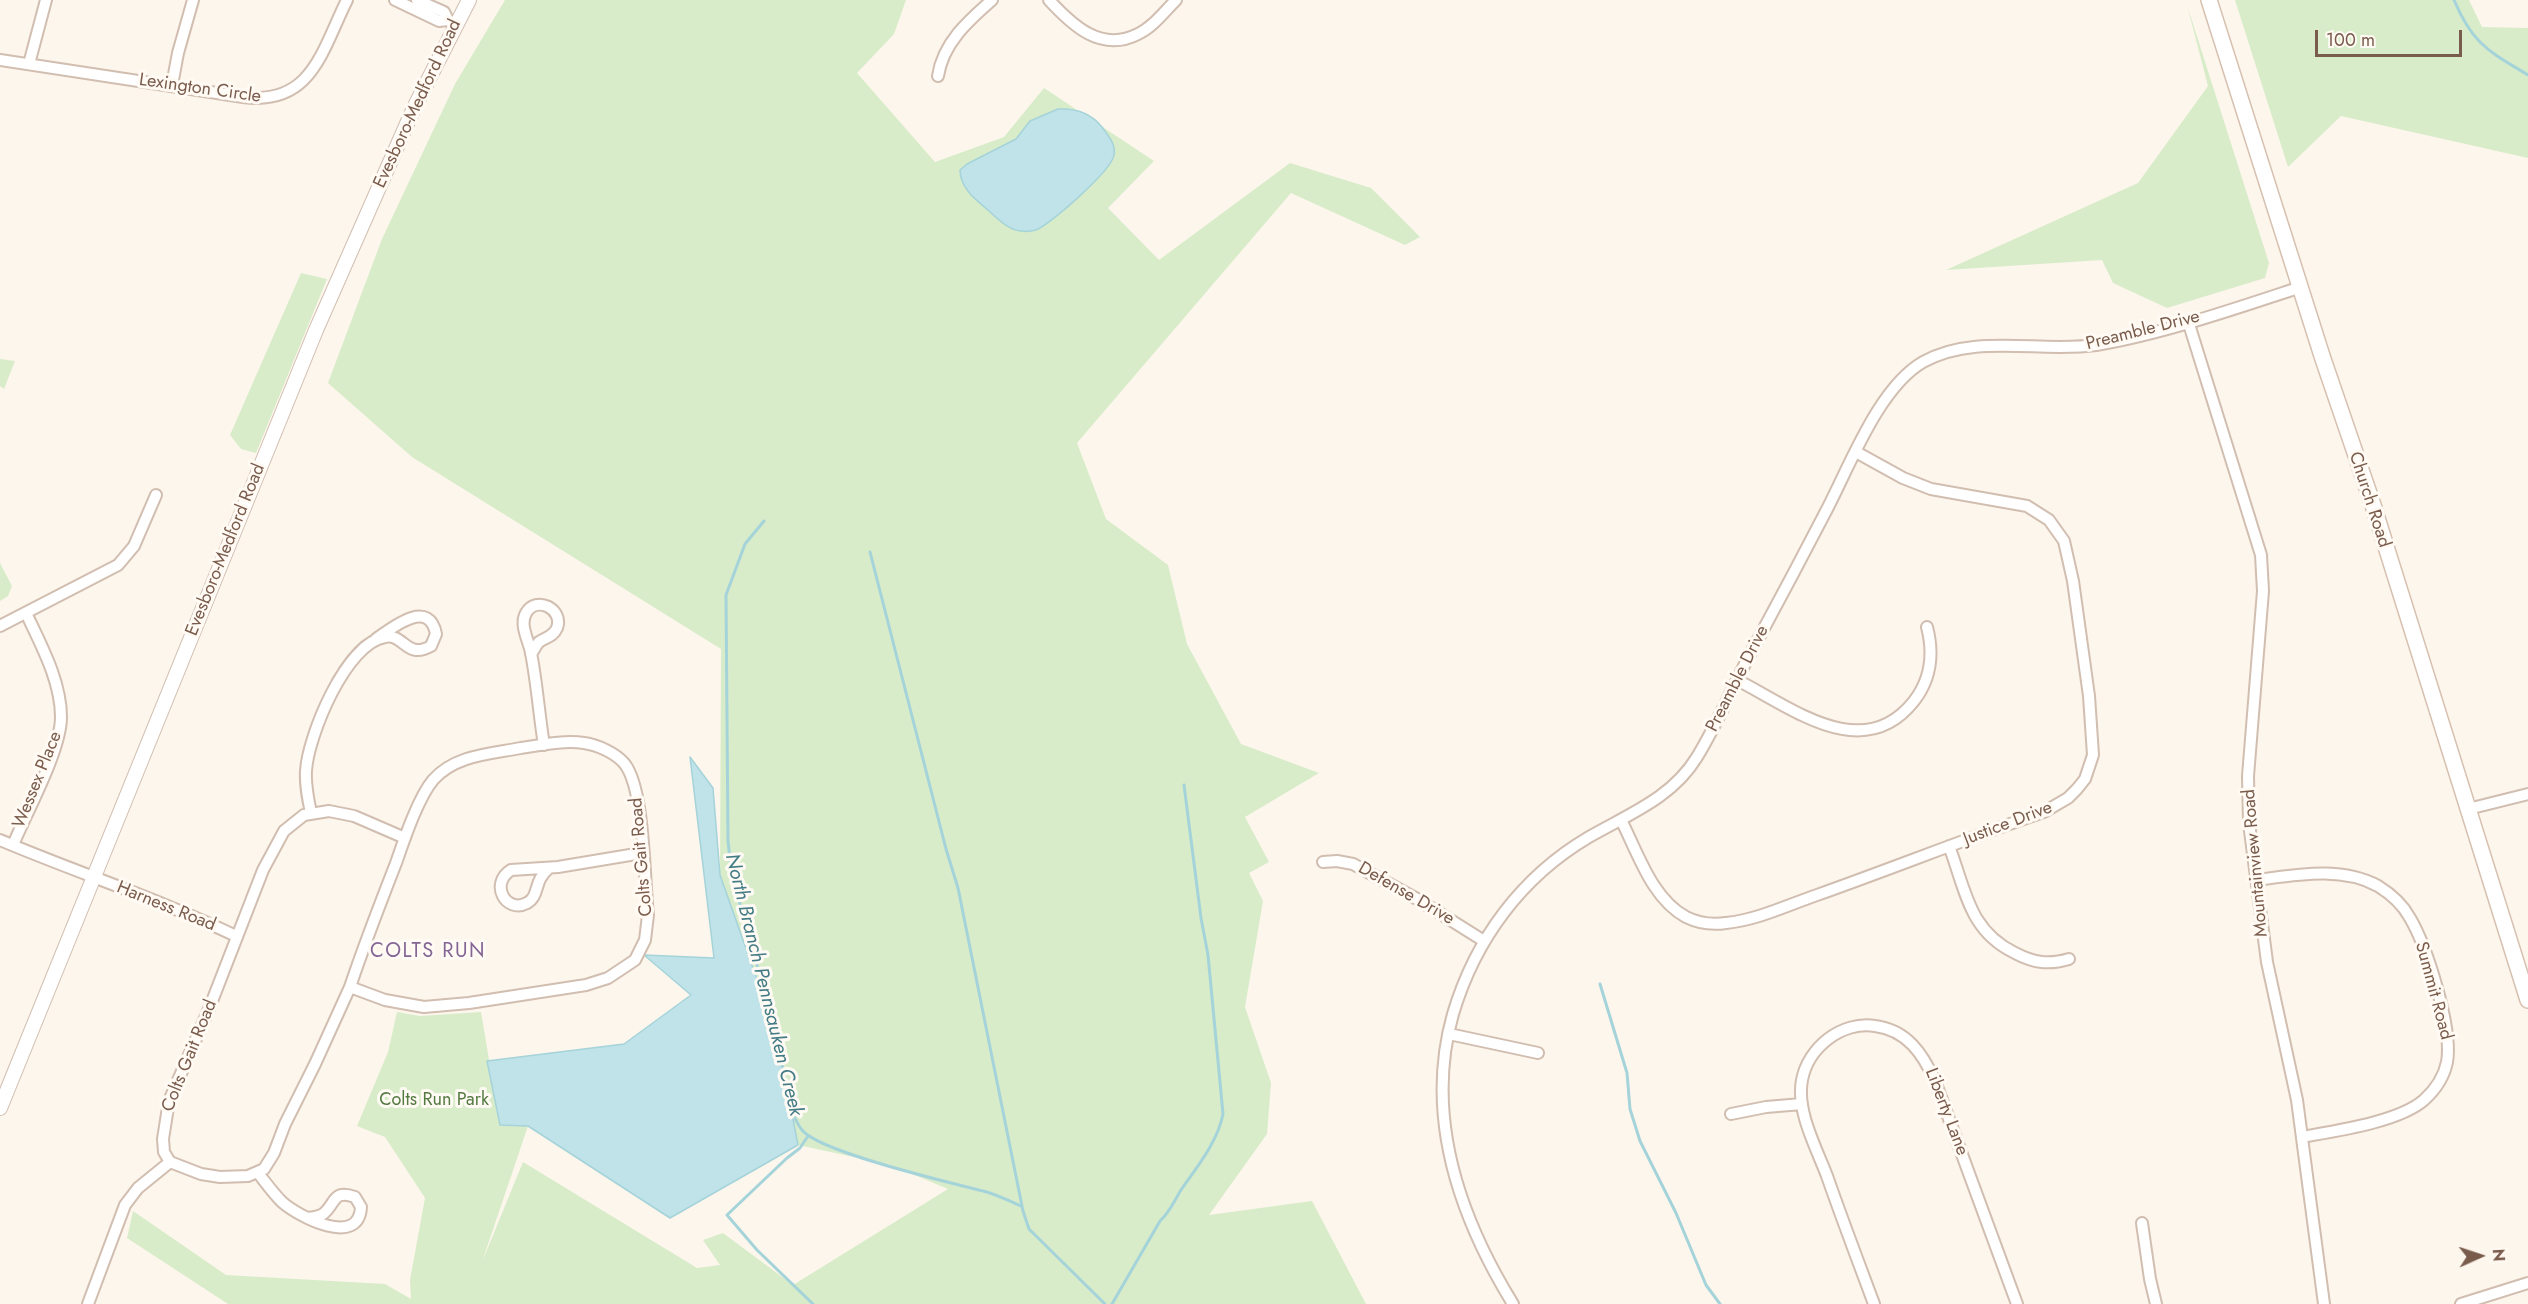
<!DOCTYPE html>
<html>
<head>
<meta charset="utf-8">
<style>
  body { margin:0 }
  #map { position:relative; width:2528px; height:1304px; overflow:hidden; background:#fdf6ec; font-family:Jost,sans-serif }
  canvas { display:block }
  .north { position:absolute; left:2450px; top:1226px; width:60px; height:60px; -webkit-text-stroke:4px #fffaf3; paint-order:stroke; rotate:87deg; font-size:16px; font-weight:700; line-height:24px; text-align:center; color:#7a5c4d }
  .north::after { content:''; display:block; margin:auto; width:21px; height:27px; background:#7a5c4d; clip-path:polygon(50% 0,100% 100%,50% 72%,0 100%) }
  .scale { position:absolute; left:2315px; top:30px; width:147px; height:27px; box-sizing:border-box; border:3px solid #7a5c4d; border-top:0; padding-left:8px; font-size:18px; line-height:21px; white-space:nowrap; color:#7a5c4d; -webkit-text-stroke:4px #fffaf3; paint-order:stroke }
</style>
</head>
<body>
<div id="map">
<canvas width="2528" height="1304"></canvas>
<div class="north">N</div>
<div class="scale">100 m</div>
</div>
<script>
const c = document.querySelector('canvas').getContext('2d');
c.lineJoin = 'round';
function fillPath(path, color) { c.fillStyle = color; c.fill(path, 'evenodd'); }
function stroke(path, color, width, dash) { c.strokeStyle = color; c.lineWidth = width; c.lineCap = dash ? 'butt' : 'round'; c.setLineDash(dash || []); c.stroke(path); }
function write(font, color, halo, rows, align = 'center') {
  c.font = font + ' Jost,sans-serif'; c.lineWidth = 6; c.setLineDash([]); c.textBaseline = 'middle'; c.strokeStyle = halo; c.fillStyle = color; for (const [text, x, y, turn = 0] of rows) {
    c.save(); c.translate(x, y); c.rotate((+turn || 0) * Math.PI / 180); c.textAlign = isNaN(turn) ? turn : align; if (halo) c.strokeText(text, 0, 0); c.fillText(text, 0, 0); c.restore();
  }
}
const green = new Path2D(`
  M 505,0 L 906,0 L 894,34 L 857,73 L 935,162 L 1004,137 L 1044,88 L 1154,161 L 1108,208 L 1159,260 L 1290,163 L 1371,188 L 1420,237 L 1405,245 L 1291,193 L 1077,443 L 1106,519 L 1168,565 L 1187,644 L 1241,744 L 1319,773 L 1245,817 L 1269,862 L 1249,873 L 1263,901 L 1245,1007 L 1271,1083 L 1267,1134 L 1209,1215 L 1312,1201 L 1366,1304 L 228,1304 L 127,1238 L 133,1211 L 226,1275 L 385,1284 L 411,1299 L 410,1280 L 425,1198 L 385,1137 L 357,1126 L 388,1052 L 397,1012 L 420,1016 L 481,1012 L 500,1125 L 528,1126 L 482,1262 L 523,1162 L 697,1268 L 720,1265 L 703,1240 L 723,1233 L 793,1285 L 948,1189 L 891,1165 L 798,1145 L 776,1033 L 720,875 L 721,649 L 412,457 L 328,383 L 382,239 L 455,84 Z
  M 2235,0 L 2469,0 L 2482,27 L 2528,28 L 2528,158 L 2341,116 L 2288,167 Z
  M 2187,5 L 2269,263 L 2265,278 L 2167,308 L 2113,283 L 2102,260 L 1946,270 L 2138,183 L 2208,86 Z
  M 301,273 L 327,279 L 256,453 L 241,449 L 230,435 Z
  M 0,359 L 15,361 L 4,389 L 0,386 Z
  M 0,563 L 12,586 L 8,596 L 0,601 Z`);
const water = new Path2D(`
  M 1058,109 C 1076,108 1091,113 1102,127 C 1108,136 1116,143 1114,155 C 1112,170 1051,224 1036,230 C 1032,231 1027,232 1023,231 C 1009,231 998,219 988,210 C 976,200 960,188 960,170 L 967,164 L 1016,139 L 1030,121 Z
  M 690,757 L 713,788 L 720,875 L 776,1033 L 798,1145 L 670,1218 L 528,1126 L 500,1125 L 487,1061 L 624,1044 L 691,995 L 644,955 L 714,958 Z`);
const stream = new Path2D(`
  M 2454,0 C 2473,45 2489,51 2528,75
  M 764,521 L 745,544 L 726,595 L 728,841 L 732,878 L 748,930 L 773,1027
  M 870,552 L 946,849 L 958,888 L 1023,1211 L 1029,1229 L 1105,1304
  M 1600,984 L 1627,1073 L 1630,1109 L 1640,1141 L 1676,1213 L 1706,1285 L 1720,1304
  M 779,1051 C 785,1073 788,1114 802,1130 C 819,1152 951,1183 983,1191 C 996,1194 1009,1201 1021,1206
  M 808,1136 L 800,1148 L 787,1158 L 727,1215 L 757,1250 L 813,1304
  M 1112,1304 L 1160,1221 C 1170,1212 1174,1201 1181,1190 C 1197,1167 1218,1141 1223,1114 L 1208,955 L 1201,918 L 1184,785`);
const minor = new Path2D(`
  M 395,0 L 439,21 L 448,20
  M 417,0 L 444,12 L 448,20 L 454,23
  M 1049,0 C 1072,25 1101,53 1138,34 C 1153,27 1164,12 1176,0
  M 0,60 L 243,97 C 312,106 322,50 347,0
  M 29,64 L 46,0
  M 938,76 C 943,43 968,21 992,0
  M 172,85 L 178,53 L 193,0
  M 2188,321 L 2261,555 L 2263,591 L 2248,776 L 2249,823 L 2267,962 L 2297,1100 L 2324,1304
  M 0,626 L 118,565 L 134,546 L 156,495
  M 531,654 C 534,650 536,645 539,642 C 546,637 553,637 557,628 C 564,609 536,595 526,613 C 519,625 529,641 531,653 C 537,683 539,715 544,745
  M 1737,680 C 1791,707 1863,766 1914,701 C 1931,679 1934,654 1927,627
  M 2468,809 L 2528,794
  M 311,813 C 308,799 305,785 306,771 C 308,736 346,643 385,637 C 404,633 406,660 431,646 L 436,634 C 429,598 393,627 376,639
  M 1621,820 C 1638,853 1652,899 1686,917 C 1698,923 1712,925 1726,923 C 1757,920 1788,905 1817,895 C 1893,868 1968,838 2044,812 L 2068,798 L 2077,789 L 2085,779 L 2093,755 L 2089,696 L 2073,581 L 2064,541 L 2049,520 L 2027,506 L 1931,489 L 1903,478 L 1856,452
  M 0,840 C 78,873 159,899 236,936
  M 13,845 C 26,813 61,751 61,717 C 61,681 41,645 26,613
  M 1949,846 C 1966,891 1969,931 2015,953 C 2034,963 2049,965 2069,959
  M 1323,862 L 1337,861 L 1353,864 L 1417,899 L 1484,941
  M 549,868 C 533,881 540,896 527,903 C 506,914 489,884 511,870 L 558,867 L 642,853
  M 2257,880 C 2296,875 2341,866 2378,886 C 2391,894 2403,905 2410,918 C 2427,947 2453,1029 2447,1062 C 2444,1077 2435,1090 2424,1100 C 2399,1122 2335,1131 2302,1137
  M 350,987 C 364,945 380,904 396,863 C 404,840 418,798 433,780 C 455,755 490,754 521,748 C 541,745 564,740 584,743 C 598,745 615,753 624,763 C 645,788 644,880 648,915 L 645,940 L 635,960 L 608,978 L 586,985 L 469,1003 L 424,1007 L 385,1000 L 350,987 L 315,1064 L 285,1124 L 274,1153 L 264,1169 L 248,1176 L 220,1177 L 201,1174 L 170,1162 L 164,1152 L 163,1139 L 169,1101 L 209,1009 L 263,870 L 284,831 L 304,815 L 329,811 L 354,816 L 405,838
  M 1449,1034 L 1538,1053
  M 1731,1114 L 1766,1107 L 1802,1104
  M 258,1173 C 266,1183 273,1193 282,1202 C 299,1217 359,1248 361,1207 L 355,1197 C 332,1189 336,1204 323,1214 C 318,1217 313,1217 308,1218
  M 2142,1223 L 2150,1279 L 2156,1304
  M 88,1304 L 125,1205 L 138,1188 L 170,1162
  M 1513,1304 C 1460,1218 1424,1116 1453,1014 C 1475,940 1521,877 1589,837 C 1629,814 1672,798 1697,757 C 1716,726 1730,693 1746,662 C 1773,612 1799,563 1825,513 C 1849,468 1878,388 1923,362 C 1975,333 2040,353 2096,345 C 2162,334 2237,308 2301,287
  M 1874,1304 C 1858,1261 1842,1219 1827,1176 C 1816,1147 1796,1111 1802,1080 C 1805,1064 1815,1049 1828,1039 C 1841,1029 1859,1023 1875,1026 C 1907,1030 1923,1054 1935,1081 L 2017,1304
  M 2461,1304 L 2528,1283`);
const tertiary = new Path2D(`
  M 0,1108 L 316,330 L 414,108 L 469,0`);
const secondary = new Path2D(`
  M 2209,0 L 2323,359 L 2373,505 L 2528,1000`);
const streetNames = [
  ["Lexington Circle",200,89,8],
  ["Evesboro-Medford Road",418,104,-65],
  ["Preamble Drive",2143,331,-14],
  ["Church Road",2369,500,72],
  ["Evesboro-Medford Road",226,550,-68],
  ["Preamble Drive",1738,679,-63],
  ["Wessex Place",38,780,-68],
  ["Justice Drive",2008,824,-21],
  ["Colts Gait Road",642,857,-95],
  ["Mountainview Road",2256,863,-95],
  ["Defense Drive",1406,894,30],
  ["Harness Road",166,907,22],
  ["Summit Road",2433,991,75],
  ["Colts Gait Road",190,1056,-68],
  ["Liberty Lane",1946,1112,69]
];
const parkNames = [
  ["Colts Run Park",434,1101]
];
const neighbourhoodNames = [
  ["COLTS RUN",428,952]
];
const waterNames = [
  ["North Branch Pennsauken Creek",763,985,76]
];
fillPath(green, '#d8ecc9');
fillPath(water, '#bfe3e8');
stroke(water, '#a5d3da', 1.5);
stroke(stream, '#a5d3da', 3);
stroke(minor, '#d1beb0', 14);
stroke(tertiary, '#d1beb0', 16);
stroke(secondary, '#d6c0b0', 18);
stroke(minor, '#fff', 10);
stroke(tertiary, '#fff', 14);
stroke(secondary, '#fff', 15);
write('18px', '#7a5c4d', '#fffaf3', streetNames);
write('18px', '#537a41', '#fffaf3', parkNames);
c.letterSpacing = '1.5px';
write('20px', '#846695', '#fffaf3', neighbourhoodNames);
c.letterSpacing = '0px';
write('italic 20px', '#437c86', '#fffaf3', waterNames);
</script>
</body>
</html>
